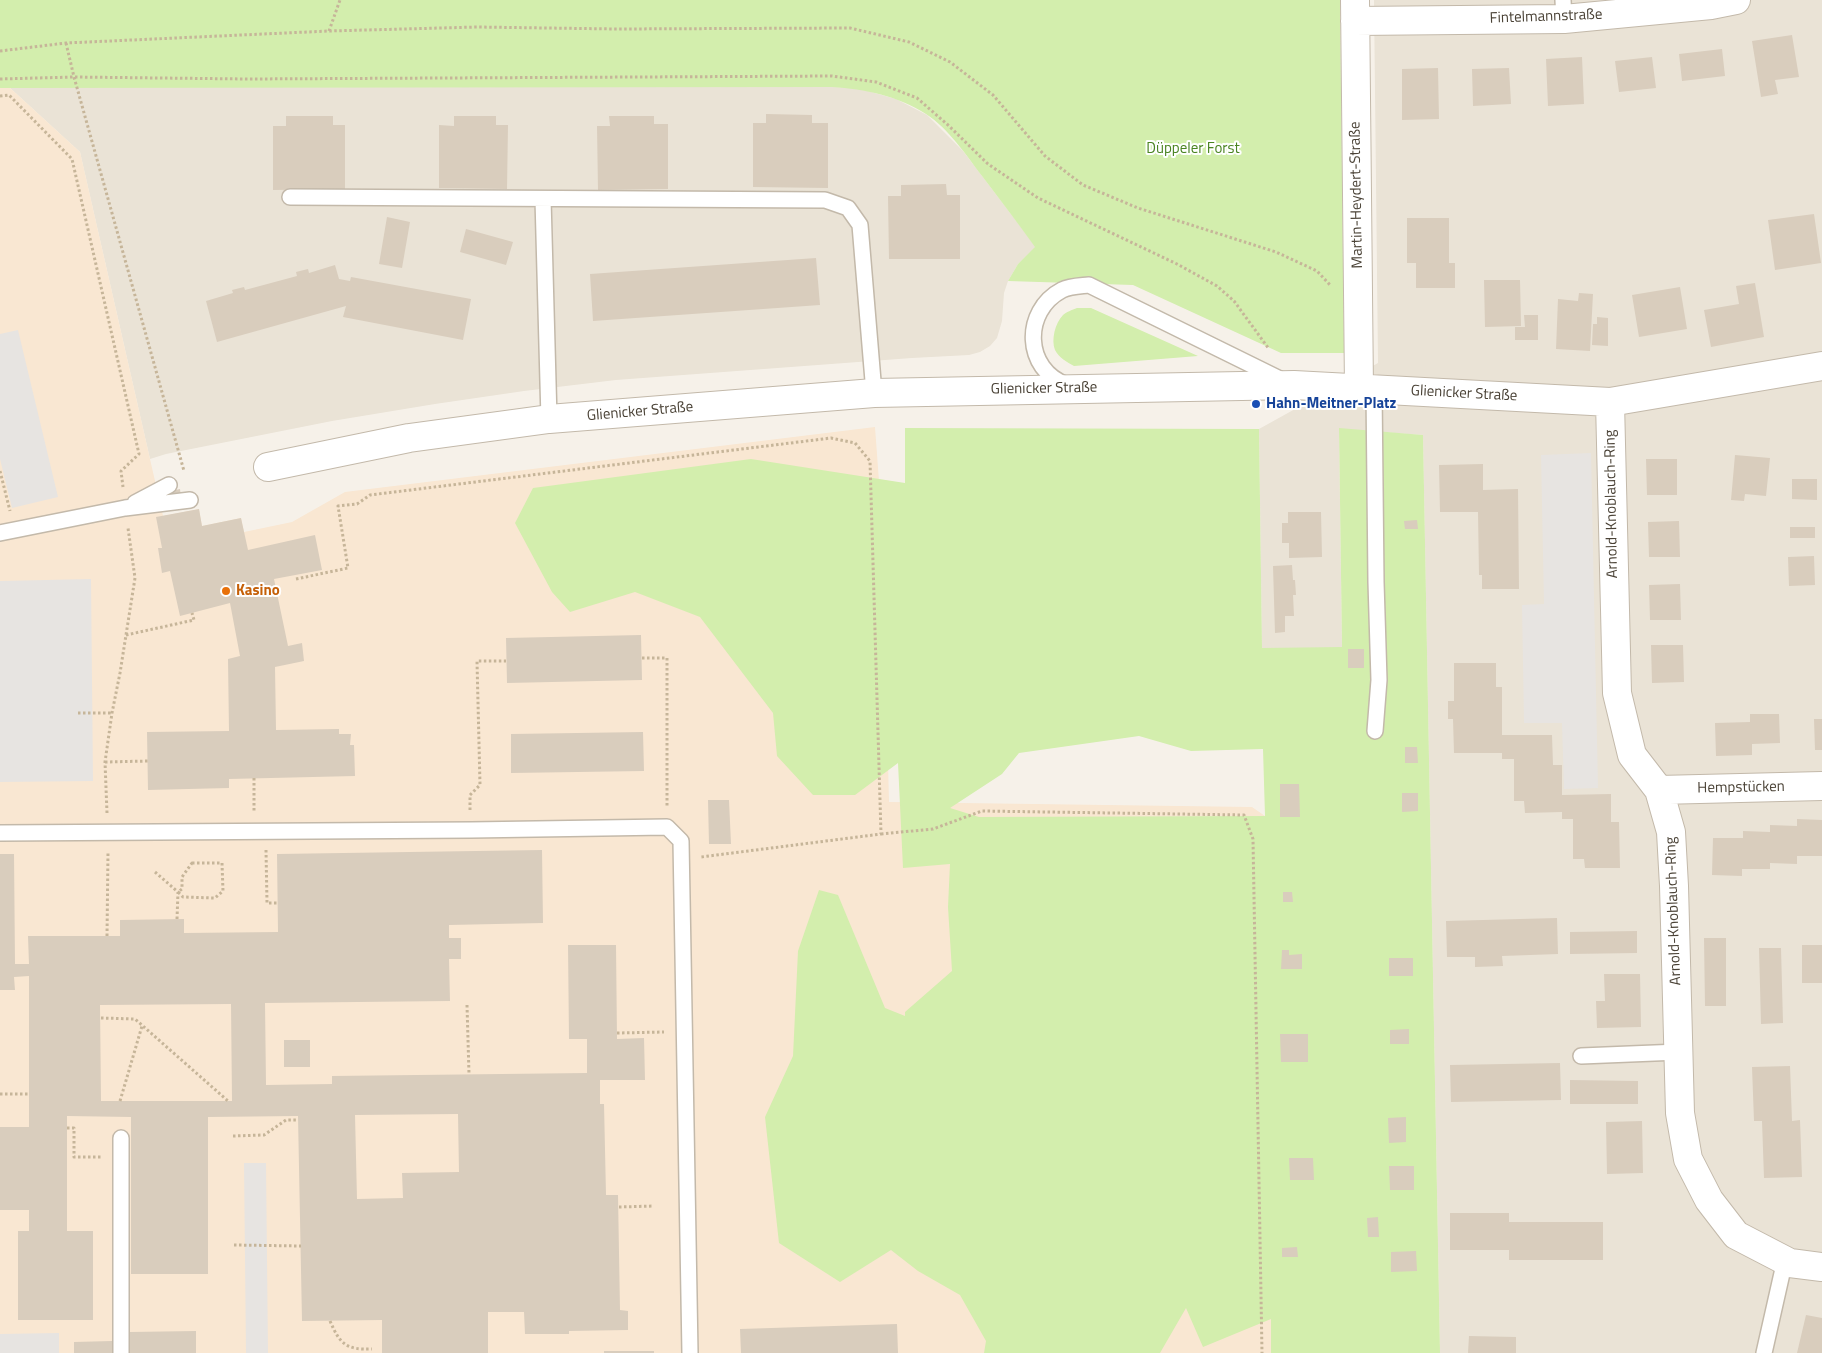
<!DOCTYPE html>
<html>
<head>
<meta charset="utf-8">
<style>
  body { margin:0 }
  canvas { display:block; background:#f6f1e9 }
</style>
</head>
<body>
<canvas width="1822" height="1353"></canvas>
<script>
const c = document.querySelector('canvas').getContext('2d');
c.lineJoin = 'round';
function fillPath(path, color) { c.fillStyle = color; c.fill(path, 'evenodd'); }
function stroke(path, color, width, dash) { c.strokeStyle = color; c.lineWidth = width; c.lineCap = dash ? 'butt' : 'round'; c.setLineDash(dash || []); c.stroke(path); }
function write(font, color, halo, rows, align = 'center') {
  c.font = font + ' "Titillium Web",sans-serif'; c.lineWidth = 4; c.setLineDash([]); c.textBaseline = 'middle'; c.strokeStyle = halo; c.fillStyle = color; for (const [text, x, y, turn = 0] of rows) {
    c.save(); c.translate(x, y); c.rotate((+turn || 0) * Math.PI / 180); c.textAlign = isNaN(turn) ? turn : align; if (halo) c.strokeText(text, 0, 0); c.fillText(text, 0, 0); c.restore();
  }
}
const residential = new Path2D(`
  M 1374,0 L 1822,0 L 1822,1353 L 1440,1353 L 1423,435 L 1339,429 L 1342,648 L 1262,649 L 1259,429 L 1378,363 Z
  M 9,87 L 832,87 L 857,88 L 896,99 L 927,115 L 963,151 L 1036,247 L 1018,264 L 1008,281 L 1004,293 L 1002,321 L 997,338 L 990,346 L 980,352 L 969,355 L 912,358 L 616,380 L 524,391 L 435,404 L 332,421 L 166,454 L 150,459 L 80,152 Z`);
const commercial = new Path2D(`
  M 9,87 L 80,152 L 163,516 L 199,509 L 202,526 L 241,518 L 244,532 L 292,522 L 345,492 L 875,427 L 882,522 L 889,802 L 1252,807 L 1265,816 L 1272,1353 L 0,1353 L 0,88 Z`);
const green = new Path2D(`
  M 0,0 L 1340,0 L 1344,353 L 1281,353 L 1133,285 L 1008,281 L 1018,264 L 1035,247 C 1018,223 1000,200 982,176 C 966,155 949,129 926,114 C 898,96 865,89 832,87 L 0,88 Z
  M 1077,308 L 1091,308 L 1198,356 L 1074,366 C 1067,362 1059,358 1055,350 C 1051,340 1055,323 1063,315 C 1066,312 1072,310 1077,308 Z
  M 905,428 L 1259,429 L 1262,648 L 1342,647 L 1339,428 L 1423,435 L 1440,1353 L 1271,1353 L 1271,1319 L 1203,1347 L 1186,1308 L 1160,1353 L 984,1353 L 986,1341 L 960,1295 L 918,1271 L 891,1250 L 840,1282 L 779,1243 L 765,1117 L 793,1056 L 798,951 L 819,890 L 838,895 L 885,1008 L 905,1016 L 905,1012 L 952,971 L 948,907 L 950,864 L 903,868 L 898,763 L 855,795 L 813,795 L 777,756 L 773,713 L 700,617 L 635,592 L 570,612 L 552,592 L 515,523 L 533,488 L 751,459 L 905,483 ZM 1139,736 L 1191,751 L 1263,749 L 1265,816 L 979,817 L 950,808 L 1002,774 L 1019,753 Z`);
const parking = new Path2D(`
  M 18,330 L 58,497 L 12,508 L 0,459 L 0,334 Z
  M 1591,453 L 1598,788 L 1564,789 L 1562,723 L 1524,723 L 1522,605 L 1544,604 L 1541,455 Z
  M 91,579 L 93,781 L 0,782 L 0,581 Z
  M 244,1163 L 266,1163 L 268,1353 L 246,1353 Z
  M 59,1333 L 59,1353 L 0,1353 L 0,1334 Z`);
const building = new Path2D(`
  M 1792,35 L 1799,77 L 1775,80 L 1778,94 L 1761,97 L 1752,41 Z
  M 1722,49 L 1725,76 L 1682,81 L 1679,54 Z
  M 1582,57 L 1584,104 L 1548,106 L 1546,59 Z
  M 1652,57 L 1656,88 L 1619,92 L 1615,61 Z
  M 1438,68 L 1439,119 L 1402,120 L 1402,69 Z
  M 1509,68 L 1511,104 L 1473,106 L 1472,69 Z
  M 766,114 L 812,115 L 812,123 L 828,123 L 828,188 L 753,187 L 753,123 L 766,123 Z
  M 286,116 L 333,116 L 333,125 L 345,125 L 345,189 L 273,190 L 273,126 L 286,126 Z
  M 454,116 L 496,116 L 496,125 L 508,125 L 507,189 L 439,188 L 439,125 L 454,126 Z
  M 609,116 L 654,116 L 654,124 L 668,124 L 668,189 L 598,190 L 597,126 L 610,126 Z
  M 946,184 L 947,195 L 960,195 L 960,259 L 889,259 L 888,196 L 901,196 L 901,185 Z
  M 1814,214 L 1821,263 L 1775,270 L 1768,220 Z
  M 387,217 L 410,222 L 402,268 L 379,264 Z
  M 1407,218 L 1449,218 L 1449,263 L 1455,263 L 1455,288 L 1416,288 L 1416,263 L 1407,263 Z
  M 466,229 L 513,242 L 506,265 L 460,252 Z
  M 816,258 L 820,305 L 593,321 L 590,274 Z
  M 335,265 L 339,279 L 350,281 L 351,277 L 471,299 L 463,340 L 343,317 L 346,306 L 217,342 L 206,301 L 233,293 L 232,290 L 244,287 L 245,290 L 297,276 L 296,272 L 308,269 L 309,273 Z
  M 1484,280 L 1520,280 L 1521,326 L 1485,327 Z
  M 1755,283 L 1764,337 L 1711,347 L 1704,310 L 1739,304 L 1736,286 Z
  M 1680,287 L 1687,329 L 1639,337 L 1632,295 Z
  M 1579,293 L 1593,294 L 1590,351 L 1556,349 L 1558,299 L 1578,301 Z
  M 1524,315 L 1538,315 L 1538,340 L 1515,340 L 1515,327 L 1525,327 Z
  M 1597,317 L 1608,318 L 1608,346 L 1592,345 L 1593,324 L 1597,324 Z
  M 1735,455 L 1770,458 L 1766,496 L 1745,494 L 1744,501 L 1731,500 Z
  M 1646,459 L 1677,459 L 1677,495 L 1647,495 Z
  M 1483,464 L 1483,490 L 1518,489 L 1519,589 L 1482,589 L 1482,575 L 1479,575 L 1478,512 L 1440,512 L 1439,465 Z
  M 1792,479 L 1817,479 L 1817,500 L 1792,499 Z
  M 180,489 L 181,497 L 163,501 L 162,493 Z
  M 199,509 L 202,526 L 241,518 L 248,550 L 315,535 L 322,570 L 274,579 L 288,646 L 302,643 L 304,661 L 275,667 L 276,730 L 339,729 L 339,734 L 351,734 L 350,745 L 354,745 L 355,776 L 229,779 L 229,788 L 148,790 L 147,732 L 229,731 L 228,659 L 240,656 L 230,603 L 180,616 L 170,571 L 162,573 L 158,548 L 162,548 L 156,517 Z
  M 1288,512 L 1321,512 L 1322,557 L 1289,558 L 1289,543 L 1282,543 L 1282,523 L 1288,523 Z
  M 1417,520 L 1418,529 L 1405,529 L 1404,521 Z
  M 1679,521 L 1680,557 L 1649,557 L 1648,522 Z
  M 1790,527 L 1815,527 L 1815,538 L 1790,538 Z
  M 1814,556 L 1815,585 L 1789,586 L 1788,557 Z
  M 1292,565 L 1293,580 L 1295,580 L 1296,595 L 1293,595 L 1294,616 L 1285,616 L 1285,632 L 1275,633 L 1273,566 Z
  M 1680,584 L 1681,620 L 1650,620 L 1649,585 Z
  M 641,635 L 642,680 L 507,683 L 506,638 Z
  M 1651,645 L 1683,645 L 1684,682 L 1652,683 Z
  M 1348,649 L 1364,649 L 1364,668 L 1348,668 Z
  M 1454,663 L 1496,663 L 1496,687 L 1502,687 L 1502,735 L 1552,735 L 1553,765 L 1562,765 L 1562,795 L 1611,794 L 1611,822 L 1619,822 L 1620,868 L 1585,868 L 1584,859 L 1573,859 L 1573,819 L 1562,819 L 1562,812 L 1525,813 L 1524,801 L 1514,801 L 1514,759 L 1502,759 L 1502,753 L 1454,753 L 1453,719 L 1448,719 L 1448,701 L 1454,701 Z
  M 1750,714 L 1779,714 L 1780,743 L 1752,744 L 1752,755 L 1716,756 L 1715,723 L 1750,722 Z
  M 1814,719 L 1822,719 L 1822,750 L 1815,750 Z
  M 643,732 L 644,771 L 511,773 L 511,734 Z
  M 1405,747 L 1417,747 L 1418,763 L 1405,763 Z
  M 1280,784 L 1299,784 L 1300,817 L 1280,817 Z
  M 1402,793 L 1418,793 L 1418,811 L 1402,812 Z
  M 708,800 L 729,800 L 731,844 L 709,844 Z
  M 1797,819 L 1822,820 L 1822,856 L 1797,856 L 1797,864 L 1770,863 L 1770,869 L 1742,869 L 1742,876 L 1712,875 L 1713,838 L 1743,838 L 1743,831 L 1770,832 L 1770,825 L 1797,826 Z
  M 542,850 L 543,923 L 449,925 L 449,938 L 461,938 L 461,959 L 449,959 L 450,1001 L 265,1003 L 266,1085 L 332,1084 L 332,1076 L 587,1073 L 587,1039 L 569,1039 L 568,945 L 616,945 L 617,1039 L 644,1038 L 645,1080 L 600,1080 L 600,1104 L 604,1104 L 606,1195 L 618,1195 L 620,1310 L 628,1311 L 628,1330 L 569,1331 L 569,1334 L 525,1334 L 524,1312 L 488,1312 L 488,1353 L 382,1353 L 382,1320 L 302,1321 L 298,1116 L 208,1117 L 208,1274 L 131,1274 L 131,1117 L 67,1116 L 67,1231 L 93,1231 L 93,1320 L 18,1320 L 18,1231 L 29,1231 L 29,1210 L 0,1210 L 0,1127 L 29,1127 L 29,976 L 14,977 L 15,990 L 0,990 L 0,854 L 14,854 L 15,964 L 29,964 L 28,936 L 120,936 L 120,920 L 184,919 L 184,933 L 278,932 L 277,854 ZM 231,1004 L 232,1101 L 101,1101 L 100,1005 ZM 458,1114 L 459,1172 L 402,1173 L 403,1198 L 357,1199 L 355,1115 Z
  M 1283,892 L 1292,892 L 1293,902 L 1283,902 Z
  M 1557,918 L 1558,954 L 1502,956 L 1503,966 L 1475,967 L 1475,957 L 1447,957 L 1446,921 Z
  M 1637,931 L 1637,953 L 1570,954 L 1570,932 Z
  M 1704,938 L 1726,938 L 1726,1006 L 1705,1006 Z
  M 1802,945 L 1822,945 L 1822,983 L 1802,983 Z
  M 1759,948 L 1781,948 L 1783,1023 L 1761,1024 Z
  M 1282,950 L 1289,950 L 1289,955 L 1302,954 L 1302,969 L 1281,969 Z
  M 1389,958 L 1413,958 L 1413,976 L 1389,976 Z
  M 1604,974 L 1640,974 L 1641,1027 L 1597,1028 L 1596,1001 L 1605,1001 Z
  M 1409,1029 L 1409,1044 L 1390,1044 L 1390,1030 Z
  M 1280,1034 L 1308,1034 L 1308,1062 L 1281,1062 Z
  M 284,1040 L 310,1040 L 310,1067 L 284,1067 Z
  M 1560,1063 L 1561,1100 L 1451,1102 L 1450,1065 Z
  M 1790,1066 L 1792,1121 L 1800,1120 L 1802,1177 L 1764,1178 L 1762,1121 L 1754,1121 L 1752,1067 Z
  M 1570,1080 L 1638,1081 L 1638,1104 L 1570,1104 Z
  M 1406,1117 L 1406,1142 L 1389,1143 L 1388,1118 Z
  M 1642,1121 L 1643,1173 L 1607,1174 L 1606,1122 Z
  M 1289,1158 L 1313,1158 L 1314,1180 L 1290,1180 Z
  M 1389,1166 L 1414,1166 L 1414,1190 L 1390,1190 Z
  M 1450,1213 L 1509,1213 L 1509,1222 L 1603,1222 L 1603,1260 L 1509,1260 L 1509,1250 L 1450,1250 Z
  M 1378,1217 L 1379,1237 L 1368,1237 L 1367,1218 Z
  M 1297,1247 L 1298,1257 L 1282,1257 L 1282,1248 Z
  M 1416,1251 L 1417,1271 L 1391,1272 L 1391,1252 Z
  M 1806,1315 L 1822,1318 L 1822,1353 L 1797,1353 Z
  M 897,1324 L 898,1353 L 741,1353 L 740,1329 Z
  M 196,1331 L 196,1353 L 130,1353 L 130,1332 Z
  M 1469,1336 L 1516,1337 L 1516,1353 L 1468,1353 Z
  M 112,1341 L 112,1353 L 74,1353 L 74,1342 Z
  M 604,1351 L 654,1351 L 654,1353 L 604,1353 Z`);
const path = new Path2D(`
  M 329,31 L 340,0
  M 66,43 L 74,77 L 184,471
  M 0,51 L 66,43 L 329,31 L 478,27 L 616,29 L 850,28 L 909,42 L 950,62 L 993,95 L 1045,156 L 1083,185 L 1138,208 L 1276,252 L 1317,271 L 1331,286
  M 0,79 L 74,77 L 247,79 L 832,76 L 876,82 L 917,98 L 948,125 L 988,164 L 1038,198 L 1177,264 L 1217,286 L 1234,301 L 1269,349
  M 0,96 L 9,95 L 72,159 L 139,454 L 121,471 L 123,487
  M 0,471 L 10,511
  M 296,579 L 348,568 L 338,506 L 357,504 L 370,495 L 831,438 L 855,443 L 870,461 L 881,834 L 701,857
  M 126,635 L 194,620 L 192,613
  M 642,658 L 667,658 L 667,807
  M 78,713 L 112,713
  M 105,762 L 148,761
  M 254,778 L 254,811
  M 470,810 L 470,795 L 480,785 L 477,661 L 506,661
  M 107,813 L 105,762 L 112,713 L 120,673 L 135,578 L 128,528
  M 881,834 L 933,829 L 982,811 L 1244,815 L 1253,839 L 1262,1353
  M 266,850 L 267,903 L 278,903
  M 192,863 L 222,863 L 223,891 L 215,898 L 183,897 L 178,892 L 182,889 L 182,877 Z
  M 155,872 L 178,892 L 177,919
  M 107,936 L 108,852
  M 467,1005 L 469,1074
  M 101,1018 L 135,1019 L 228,1101
  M 617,1033 L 664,1032
  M 0,1094 L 30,1094
  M 120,1101 L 142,1026
  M 67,1128 L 74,1128 L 74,1157 L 102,1157
  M 233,1136 L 264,1135 L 286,1120 L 298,1120
  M 619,1207 L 654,1206
  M 234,1245 L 301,1246
  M 330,1321 C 340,1344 346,1350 372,1349`);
const service = new Path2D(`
  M 1563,0 L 1564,19
  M 290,197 L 825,200 L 848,208 L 860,225 L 874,393
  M 543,199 L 549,419
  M 1067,385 C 1024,370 1022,311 1062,290 C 1070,286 1080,286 1089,285 L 1284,381
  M 1374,390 L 1376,582 L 1379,680 L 1375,731
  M 135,503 L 169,485
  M 0,533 L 125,508 L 190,500
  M 0,833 L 471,830 L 667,827 L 681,841 L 690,1353
  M 1581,1056 L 1679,1052
  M 121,1353 L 121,1138
  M 1764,1353 L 1785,1260`);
const minor = new Path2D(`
  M 1355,0 L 1359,389
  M 1355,21 L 1564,19 L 1711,5 L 1736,0
  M 1610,402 L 1617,693 L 1632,755 L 1659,790 L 1671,832 L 1674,886 L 1680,1113 L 1688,1159 L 1709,1200 L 1736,1235 L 1790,1263 L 1822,1267
  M 268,467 L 409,438 L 549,419 L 874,393 L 1294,385 L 1610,402 L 1822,366
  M 1659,790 L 1822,786`);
const markers = [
  [1256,404,5,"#1a4fb4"],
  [226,591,5,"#e8710a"]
];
const streetNames = [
  ["Fintelmannstraße",1546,17,-2],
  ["Martin-Heydert-Straße",1357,195,-91],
  ["Glienicker Straße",1044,389,-1],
  ["Glienicker Straße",1464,394,3],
  ["Glienicker Straße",640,412,-5],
  ["Arnold-Knoblauch-Ring",1612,504,-91],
  ["Hempstücken",1741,788,-1],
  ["Arnold-Knoblauch-Ring",1674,911,-92]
];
const parkNames = [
  ["Düppeler Forst",1193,149]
];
const transitNames = [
  ["Hahn-Meitner-Platz",1266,404]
];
const foodNames = [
  ["Kasino",236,591]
];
fillPath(residential, '#eae3d6');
fillPath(commercial, '#f9e7d2');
fillPath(green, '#d3eead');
fillPath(parking, '#e7e4e1');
fillPath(building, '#d9cdbd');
stroke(service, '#c3b9aa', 18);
stroke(minor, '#c3b9aa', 30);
stroke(path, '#c6b599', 3, [2.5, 2.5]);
stroke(service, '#fff', 15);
stroke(minor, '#fff', 28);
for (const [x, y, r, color] of markers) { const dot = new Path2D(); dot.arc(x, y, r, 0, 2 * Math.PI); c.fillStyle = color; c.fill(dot); stroke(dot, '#fff', 2); }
write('15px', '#4a4236', '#fff', streetNames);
write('15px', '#4a8422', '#fff', parkNames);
write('bold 15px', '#164399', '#fff', transitNames, 'left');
write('bold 15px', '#c56008', '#fff', foodNames, 'left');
</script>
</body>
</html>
